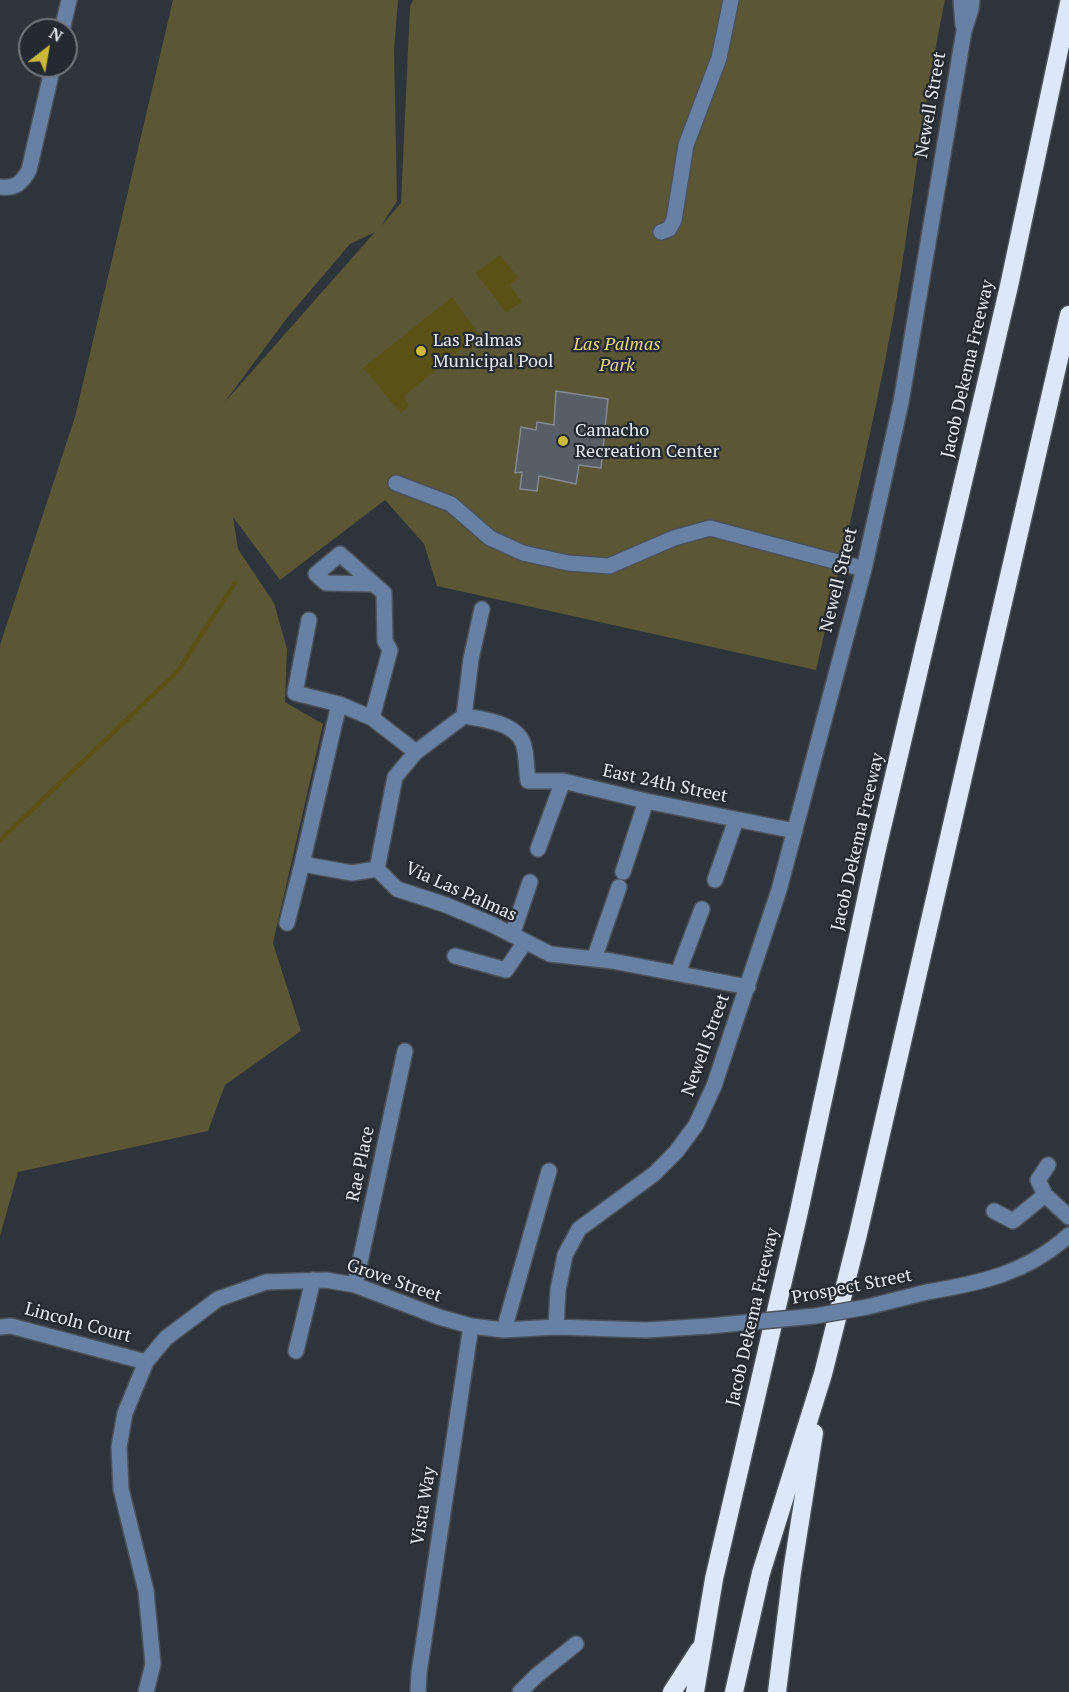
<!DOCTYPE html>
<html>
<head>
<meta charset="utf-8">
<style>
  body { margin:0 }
  #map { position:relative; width:1069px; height:1692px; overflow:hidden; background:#2e343b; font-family:"PT Serif",serif }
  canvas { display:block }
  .north { position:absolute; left:18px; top:18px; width:60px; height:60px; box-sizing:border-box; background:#242a31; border:2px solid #72767d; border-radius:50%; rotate:31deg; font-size:16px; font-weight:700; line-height:24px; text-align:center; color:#e6e9ee }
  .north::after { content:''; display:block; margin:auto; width:21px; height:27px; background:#ccb938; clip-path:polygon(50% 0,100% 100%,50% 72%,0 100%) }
</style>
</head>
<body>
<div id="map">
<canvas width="1069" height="1692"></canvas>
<div class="north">N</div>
</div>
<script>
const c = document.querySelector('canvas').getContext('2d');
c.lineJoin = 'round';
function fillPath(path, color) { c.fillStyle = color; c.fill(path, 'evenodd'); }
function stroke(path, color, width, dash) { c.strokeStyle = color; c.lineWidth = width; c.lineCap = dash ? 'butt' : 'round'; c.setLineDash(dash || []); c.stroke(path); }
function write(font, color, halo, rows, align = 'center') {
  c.font = font + ' "PT Serif",serif'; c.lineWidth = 4.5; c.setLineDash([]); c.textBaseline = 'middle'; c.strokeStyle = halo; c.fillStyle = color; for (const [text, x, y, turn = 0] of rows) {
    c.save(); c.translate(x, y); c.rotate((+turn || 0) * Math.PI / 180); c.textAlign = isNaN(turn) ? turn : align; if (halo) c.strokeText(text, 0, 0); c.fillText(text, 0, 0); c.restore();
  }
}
const green = new Path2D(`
  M 173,0 L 398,0 L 394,50 L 397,201 L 381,226 L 401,203 L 410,6 L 413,0 L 945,0 C 923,104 912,210 894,314 C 872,434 843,552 816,670 L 437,586 L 424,544 L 385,500 L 280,580 L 233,517 L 238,549 L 274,603 L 287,649 L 285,702 L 323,724 L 273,943 L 301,1031 L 225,1085 L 208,1131 L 18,1172 L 0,1236 L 0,645 L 75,417 ZM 375,232 L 224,403 L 287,318 L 350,244 Z`);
const water = new Path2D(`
  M 500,255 L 518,278 L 510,285 L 522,302 L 506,312 L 476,273 Z
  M 452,297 L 479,335 L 404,396 L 409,406 L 401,413 L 363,368 Z`);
const stream = new Path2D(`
  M 0,840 L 178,671 L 235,583`);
const building = new Path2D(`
  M 556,391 L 608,399 L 601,468 L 579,465 L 576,484 L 539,476 L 537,491 L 520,489 L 522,472 L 515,473 L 521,427 L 536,430 L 537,422 L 554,425 Z`);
const minor = new Path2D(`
  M 961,0 L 963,25
  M 62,30 L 69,0
  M 0,187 C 15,189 22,183 29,170 L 53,66
  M 661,232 L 669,229 L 674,220 L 686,145 L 719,58 L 731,0
  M 396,483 L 451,504 L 490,538 L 523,553 L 568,563 L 609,566 L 674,538 L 710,528 L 864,569
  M 309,620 L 295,693 L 339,704 L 302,864 L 352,873 L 377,869
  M 339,704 L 372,718 L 416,752
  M 464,716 L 471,659 L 482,609
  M 372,718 L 390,650 L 385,641 L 384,593 L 340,554 L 316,574 L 326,583 L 373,584
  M 538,849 L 563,781
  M 623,872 L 646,801
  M 715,880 L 736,820
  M 287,923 L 302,864
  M 512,935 L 530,882
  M 455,956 L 506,970 L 525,942
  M 594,959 L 619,887
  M 678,973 L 702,909
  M 748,987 L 612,961 L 550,954 L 491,924 L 446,905 L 397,889 L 377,869 L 395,777 L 416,752 L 464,716 C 481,719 515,722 523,743 C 527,754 526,769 528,781 L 563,781 L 646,801 L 795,831
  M 1045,1195 L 1038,1180 L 1048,1165
  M 994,1211 L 1013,1221 L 1045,1195 L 1069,1217
  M 355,1285 L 405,1051
  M 927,1292 C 981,1283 1027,1273 1069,1235
  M 0,1327 L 11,1326 L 146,1362
  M 556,1327 L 558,1290 L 565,1255 L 579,1229 L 654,1174 L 676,1152 L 696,1125 L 714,1086 L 779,890 L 864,569 L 901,402 L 964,31 L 971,9 L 972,0
  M 504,1330 L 549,1171
  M 296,1351 L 313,1280
  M 146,1692 L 153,1664 L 146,1591 L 121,1489 L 119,1447 L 125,1413 L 146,1362 L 166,1338 L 218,1299 L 266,1282 L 326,1280 L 355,1285 L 439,1317 L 471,1326 L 504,1330 L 556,1327 L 646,1330 L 709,1326
  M 418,1692 L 419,1673 L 471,1326
  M 520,1692 L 536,1676 L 576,1644`);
const highway = new Path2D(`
  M 672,1692 L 699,1650
  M 695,1692 L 714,1579 L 798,1216 L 876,853 L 1009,286 L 1069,3
  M 734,1692 L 761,1573 L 823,1374 L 858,1234 L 1069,315
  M 777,1692 L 792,1572 L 814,1433`);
const minorBridge = new Path2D(`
  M 709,1326 L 815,1316 L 867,1307 L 927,1292`);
const markers = [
  [421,351,6,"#ccb938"],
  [563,441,6,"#ccb938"]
];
const streetNames = [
  ["Newell Street",931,105,-80],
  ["Jacob Dekema Freeway",968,369,-77],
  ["Newell Street",839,580,-76],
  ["East 24th Street",665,784,12],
  ["Jacob Dekema Freeway",858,842,-77],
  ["Via Las Palmas",461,892,24],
  ["Newell Street",706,1045,-70],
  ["Rae Place",361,1164,-78],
  ["Grove Street",394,1281,19],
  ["Prospect Street",852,1287,-11],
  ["Jacob Dekema Freeway",753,1317,-77],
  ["Lincoln Court",78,1323,15],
  ["Vista Way",424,1506,-81]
];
const poiNames = [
  ["Las Palmas",433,341],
  ["Municipal Pool",433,362],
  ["Camacho",575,431],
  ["Recreation Center",575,452]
];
const parkNames = [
  ["Las Palmas",617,345],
  ["Park",617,366]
];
fillPath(green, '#5b5634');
fillPath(water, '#5a5117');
stroke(stream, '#5a5117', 4.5);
fillPath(building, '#585e67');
stroke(building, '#848a94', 1.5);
stroke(minor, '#4b5158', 18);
stroke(highway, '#4b5158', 21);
stroke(minor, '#6780a3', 15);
stroke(highway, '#dce8fa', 18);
stroke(minorBridge, '#4b5158', 18, []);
stroke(minorBridge, '#6780a3', 15);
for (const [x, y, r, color] of markers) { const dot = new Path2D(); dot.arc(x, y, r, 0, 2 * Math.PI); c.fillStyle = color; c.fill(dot); stroke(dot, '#242a31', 2); }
write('18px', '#e6e9ee', '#242a31', streetNames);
write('18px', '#e6e9ee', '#242a31', poiNames, 'left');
write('italic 18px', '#e6d984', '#242a31', parkNames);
</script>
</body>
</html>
